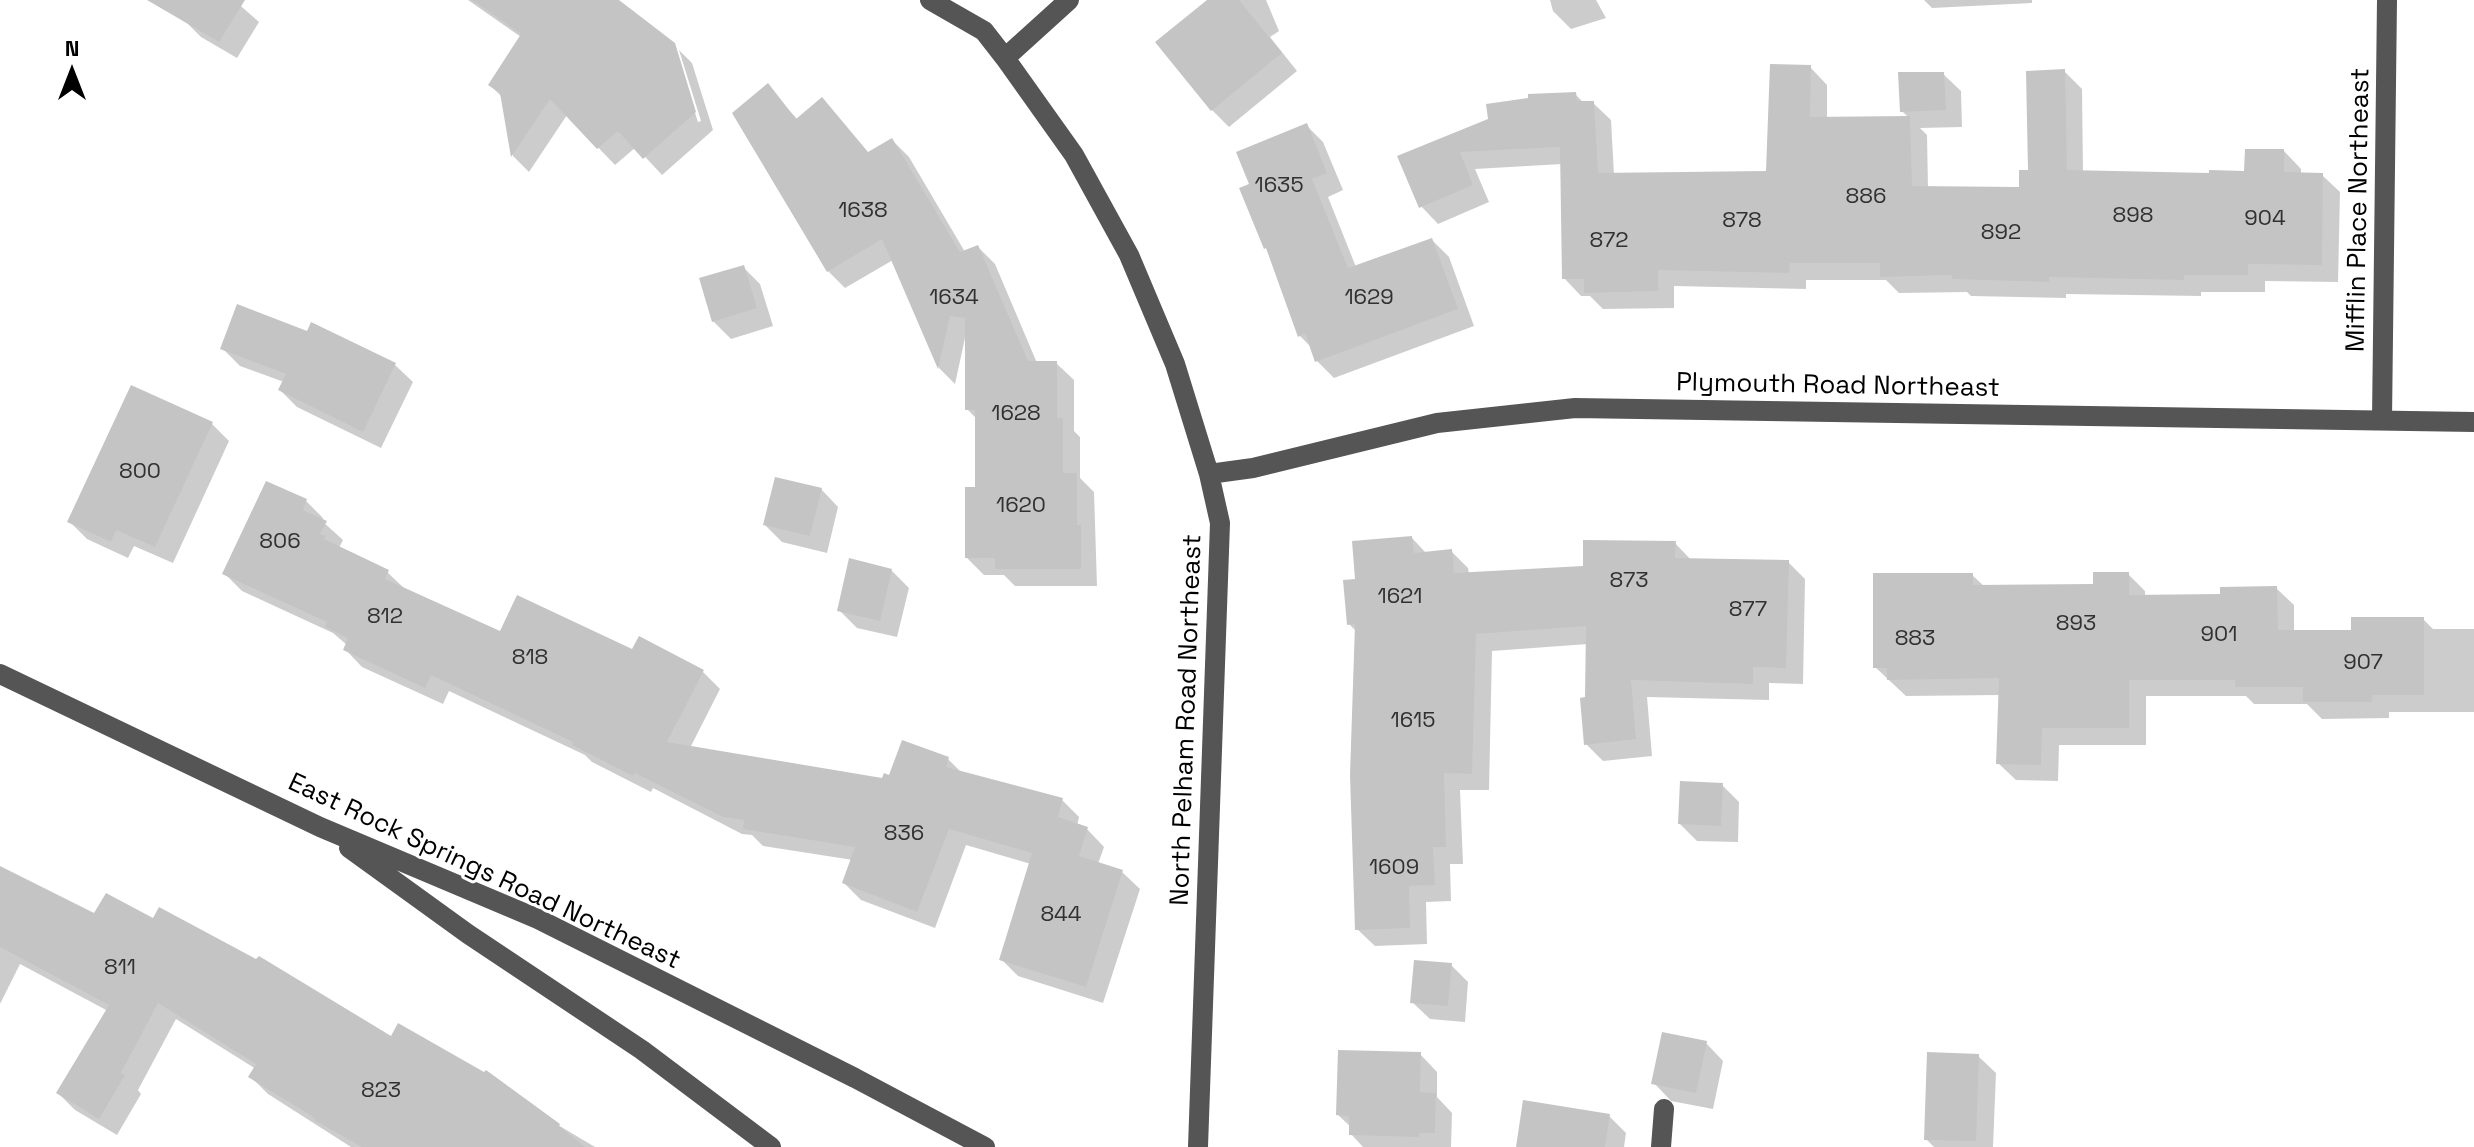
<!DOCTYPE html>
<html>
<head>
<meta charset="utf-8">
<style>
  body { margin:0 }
  #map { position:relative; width:2474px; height:1147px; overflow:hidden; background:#fff; font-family:"Space Grotesk",sans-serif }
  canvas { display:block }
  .north { position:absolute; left:32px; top:32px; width:80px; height:80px; -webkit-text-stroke:6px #fff; paint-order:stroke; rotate:0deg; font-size:22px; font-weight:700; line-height:32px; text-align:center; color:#000 }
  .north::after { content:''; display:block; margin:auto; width:28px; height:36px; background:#000; clip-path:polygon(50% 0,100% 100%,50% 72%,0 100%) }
</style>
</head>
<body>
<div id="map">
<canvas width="2474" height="1147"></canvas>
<div class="north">N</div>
</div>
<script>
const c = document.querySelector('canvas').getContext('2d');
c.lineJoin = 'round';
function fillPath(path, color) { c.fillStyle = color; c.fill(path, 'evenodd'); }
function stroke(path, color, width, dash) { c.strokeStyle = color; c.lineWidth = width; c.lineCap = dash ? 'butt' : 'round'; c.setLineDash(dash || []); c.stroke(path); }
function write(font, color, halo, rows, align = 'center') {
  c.font = font + ' "Space Grotesk",sans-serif'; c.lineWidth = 6; c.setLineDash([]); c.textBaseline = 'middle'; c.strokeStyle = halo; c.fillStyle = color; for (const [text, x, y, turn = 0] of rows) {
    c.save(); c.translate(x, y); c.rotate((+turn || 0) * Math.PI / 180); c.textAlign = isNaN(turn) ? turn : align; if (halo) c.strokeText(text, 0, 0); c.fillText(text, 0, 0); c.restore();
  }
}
const shadow = new Path2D(`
  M 196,0 L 234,0 L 259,22 L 237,58 L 201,37 L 184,20 Z
  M 468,0 L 616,0 L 673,44 L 698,122 L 701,121 L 679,50 L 692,63 L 713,130 L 662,175 L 636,147 L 615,165 L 567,115 L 529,172 L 513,156 L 502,97 L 490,85 L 521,37 Z
  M 1210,0 L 1266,0 L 1279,31 L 1270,37 L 1297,71 L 1229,127 L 1212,110 Z
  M 1550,0 L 1596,0 L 1606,18 L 1571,29 L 1553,11 Z
  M 1924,0 L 2032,0 L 2032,3 L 1932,8 Z
  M 1810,67 L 1827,85 L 1827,119 L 1909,118 L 1902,111 L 1943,74 L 1961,91 L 1962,127 L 1920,128 L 1927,135 L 1928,188 L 2021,189 L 2030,172 L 2064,71 L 2082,89 L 2083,173 L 2211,175 L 2246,173 L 2284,151 L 2301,169 L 2301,175 L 2322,175 L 2340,192 L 2338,282 L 2265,281 L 2265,292 L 2201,292 L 2201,296 L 2066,294 L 2066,298 L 1971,296 L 1967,292 L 1899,293 L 1886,280 L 1806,280 L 1806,289 L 1674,286 L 1674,308 L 1603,309 L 1590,296 L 1581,296 L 1564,278 L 1562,164 L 1475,169 L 1489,202 L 1438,224 L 1421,206 L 1400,158 L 1575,94 L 1584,103 L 1593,103 L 1611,120 L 1614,175 L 1768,173 Z
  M 767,86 L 798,120 L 869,154 L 892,140 L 909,157 L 965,252 L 978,247 L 995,264 L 1037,363 L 1056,363 L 1074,380 L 1074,431 L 1080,437 L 1080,478 L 1094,492 L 1097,586 L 1015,586 L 1004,575 L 984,575 L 967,558 L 977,489 L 977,419 L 967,409 L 965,338 L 955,384 L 939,368 L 893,260 L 845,288 L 828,271 Z
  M 1306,125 L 1323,142 L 1343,190 L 1328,197 L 1356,267 L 1432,240 L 1449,257 L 1474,326 L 1334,378 L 1317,361 L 1312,348 L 1300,336 L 1270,253 L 1266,248 L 1242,189 L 1251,185 Z
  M 743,267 L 760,284 L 773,326 L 731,339 L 713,321 Z
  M 312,324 L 395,365 L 413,382 L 381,448 L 297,407 L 280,390 L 284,382 L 240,366 L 223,349 L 308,333 Z
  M 132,387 L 212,424 L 229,441 L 173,563 L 134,546 L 128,558 L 87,539 L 70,522 Z
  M 821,489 L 838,507 L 827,553 L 782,542 L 765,525 Z
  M 306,501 L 323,518 L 322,521 L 343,540 L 339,548 L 387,572 L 405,589 L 501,634 L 633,652 L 703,672 L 720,689 L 690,748 L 883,780 L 948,759 L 962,773 L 1062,800 L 1079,817 L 1077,826 L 1087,829 L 1104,847 L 1098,864 L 1122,872 L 1140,889 L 1103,1003 L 1018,976 L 1001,959 L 1031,864 L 966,845 L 935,928 L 861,900 L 844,883 L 853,860 L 763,846 L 752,835 L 742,834 L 653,788 L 651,792 L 592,762 L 585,755 L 449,691 L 443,704 L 362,667 L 345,649 L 347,645 L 333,633 L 242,591 L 224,573 Z
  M 1412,538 L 1427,554 L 1451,551 L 1468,568 L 1469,574 L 1585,568 L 1675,543 L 1692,561 L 1788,562 L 1805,579 L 1803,684 L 1769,683 L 1769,700 L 1647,697 L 1652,756 L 1603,761 L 1586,744 L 1588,644 L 1492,651 L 1489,790 L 1460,790 L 1463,864 L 1450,864 L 1451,901 L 1426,902 L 1427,944 L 1375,946 L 1357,929 L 1357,632 L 1349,624 L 1357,581 Z
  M 891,570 L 909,588 L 897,637 L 857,628 L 839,610 Z
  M 2128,574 L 2145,591 L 2145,597 L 2222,596 L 2276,588 L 2294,605 L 2294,632 L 2353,632 L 2423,619 L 2433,629 L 2474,629 L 2474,712 L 2389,712 L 2389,718 L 2322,719 L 2307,704 L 2254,704 L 2246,696 L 2146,696 L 2146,745 L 2059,745 L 2058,781 L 2016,780 L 1998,763 L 2000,695 L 1906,696 L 1875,667 L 1972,575 L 1985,587 L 2095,586 Z
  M 1722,785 L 1739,802 L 1738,842 L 1697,841 L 1680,824 Z
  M 0,868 L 95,916 L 392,1039 L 558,1125 L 595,1147 L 351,1147 L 268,1094 L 251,1077 L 256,1069 L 176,1019 L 138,1090 L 141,1094 L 117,1135 L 75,1110 L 58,1093 L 108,1011 L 20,964 L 0,1004 Z
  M 1451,965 L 1468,982 L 1465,1022 L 1430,1019 L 1412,1002 Z
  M 1706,1043 L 1723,1061 L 1713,1109 L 1671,1101 L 1654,1083 Z
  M 1420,1054 L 1437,1072 L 1437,1097 L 1452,1113 L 1451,1147 L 1363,1147 L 1351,1134 L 1351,1127 L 1338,1115 Z
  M 1978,1056 L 1996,1073 L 1993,1147 L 1934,1147 L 1926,1139 Z
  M 1609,1116 L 1626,1133 L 1624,1147 L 1518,1147 Z`);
const building = new Path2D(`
  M 147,0 L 245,0 L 219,42 Z
  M 472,0 L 619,0 L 675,43 L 696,112 L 643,159 L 618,131 L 597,149 L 550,99 L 511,157 L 500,93 L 488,85 L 521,34 Z
  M 1207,0 L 1239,0 L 1282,53 L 1211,111 L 1155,42 Z
  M 1770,64 L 1811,65 L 1810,117 L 1910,116 L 1912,186 L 2019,187 L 2019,170 L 2028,170 L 2026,71 L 2065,69 L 2067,170 L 2209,173 L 2209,170 L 2244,171 L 2245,149 L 2284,149 L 2284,172 L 2323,173 L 2322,265 L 2248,264 L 2248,275 L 2184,275 L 2184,280 L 2049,277 L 2049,282 L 1952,279 L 1952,275 L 1880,277 L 1880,263 L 1790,263 L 1789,273 L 1658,270 L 1658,291 L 1584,293 L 1584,279 L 1562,279 L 1560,147 L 1460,152 L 1473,185 L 1419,208 L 1397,156 L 1488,119 L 1486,104 L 1528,98 L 1528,94 L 1576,92 L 1577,101 L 1594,101 L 1598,173 L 1766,171 Z
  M 1898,72 L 1944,72 L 1946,110 L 1900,112 Z
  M 768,83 L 796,119 L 822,97 L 868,152 L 892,138 L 960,252 L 978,245 L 1028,361 L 1057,361 L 1057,418 L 1063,418 L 1063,473 L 1077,473 L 1077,525 L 1081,525 L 1081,569 L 995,569 L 995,558 L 965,558 L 965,487 L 975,487 L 975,410 L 965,410 L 965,318 L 950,316 L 938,369 L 882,239 L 827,272 L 732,113 Z
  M 1307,123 L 1327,173 L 1312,179 L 1348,268 L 1432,238 L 1458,309 L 1315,362 L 1305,333 L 1298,337 L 1266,248 L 1264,249 L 1239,188 L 1249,184 L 1236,152 Z
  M 744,265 L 757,308 L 712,322 L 699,278 Z
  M 237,304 L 307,331 L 311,322 L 396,363 L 363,432 L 278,390 L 286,374 L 220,349 Z
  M 131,385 L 213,422 L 155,547 L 116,530 L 111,542 L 67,522 Z
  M 775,477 L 822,488 L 810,536 L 763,525 Z
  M 266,481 L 307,499 L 303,510 L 327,521 L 320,534 L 326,536 L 324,539 L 389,570 L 385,579 L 500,631 L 517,595 L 632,649 L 639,636 L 704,670 L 667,742 L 882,778 L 884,773 L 889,775 L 902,740 L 949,757 L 946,767 L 1063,798 L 1058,817 L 1088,827 L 1079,856 L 1123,870 L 1086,987 L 999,960 L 1032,853 L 949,829 L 917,912 L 842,883 L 855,847 L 743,829 L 744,820 L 723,817 L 635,773 L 633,776 L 572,745 L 573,742 L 431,675 L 425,688 L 343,650 L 348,638 L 325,627 L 327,622 L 222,574 Z
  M 1412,536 L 1414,553 L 1452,549 L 1454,573 L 1583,566 L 1583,540 L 1676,541 L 1675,558 L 1789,560 L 1786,668 L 1753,667 L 1753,684 L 1631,680 L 1636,739 L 1584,745 L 1580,698 L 1585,697 L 1586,626 L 1476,634 L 1472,774 L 1444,773 L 1446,847 L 1433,847 L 1435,885 L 1409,886 L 1410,928 L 1355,930 L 1350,775 L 1355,624 L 1347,625 L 1343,580 L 1355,579 L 1352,541 Z
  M 849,558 L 892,569 L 880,621 L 837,611 Z
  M 2093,572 L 2129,572 L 2129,595 L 2220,594 L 2220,587 L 2277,586 L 2278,630 L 2351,630 L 2351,617 L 2424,617 L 2424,695 L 2372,695 L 2372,702 L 2303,702 L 2303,687 L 2235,687 L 2235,680 L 2129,680 L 2129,728 L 2042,728 L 2041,765 L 1996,764 L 1999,678 L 1887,680 L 1887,668 L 1873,668 L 1873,573 L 1973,573 L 1973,585 L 2093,584 Z
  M 1680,781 L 1723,783 L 1721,826 L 1678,824 Z
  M 0,866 L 94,913 L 106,893 L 153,918 L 159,907 L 256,959 L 259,956 L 391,1036 L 398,1023 L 484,1072 L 486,1070 L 560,1124 L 559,1126 L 585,1147 L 362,1147 L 314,1120 L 315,1118 L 248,1077 L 256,1064 L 158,1003 L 121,1073 L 125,1075 L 99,1119 L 56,1093 L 109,1005 L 0,947 Z
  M 1414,960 L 1452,963 L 1448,1006 L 1410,1003 Z
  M 1662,1032 L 1707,1041 L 1696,1093 L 1651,1084 Z
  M 1338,1050 L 1421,1052 L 1420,1092 L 1436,1093 L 1435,1133 L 1419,1133 L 1419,1137 L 1349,1135 L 1349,1116 L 1336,1115 Z
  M 1927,1052 L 1979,1054 L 1976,1141 L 1924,1140 Z
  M 1523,1100 L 1610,1114 L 1605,1147 L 1516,1147 Z`);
const minor = new Path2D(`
  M 930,0 L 984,31 L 1005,58 L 1074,155 L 1129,255 L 1175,364 L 1209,474 L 1220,523 L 1198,1147
  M 1005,58 L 1069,0
  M 2382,420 L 2387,0
  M 1209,474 L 1253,468 L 1437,423 L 1575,408 L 2474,422
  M 0,674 L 320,827 L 538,919 L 855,1078 L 985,1147
  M 349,848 L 468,934 L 642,1050 L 771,1147
  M 1661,1147 L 1664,1109`);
const numberNames = [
  ["1635",1279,186],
  ["886",1866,197],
  ["1638",863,211],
  ["898",2133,216],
  ["904",2265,219],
  ["878",1742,221],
  ["892",2001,233],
  ["872",1609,241],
  ["1634",954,298],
  ["1629",1369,298],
  ["1628",1016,414],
  ["800",140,472],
  ["1620",1021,506],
  ["806",280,542],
  ["873",1629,581],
  ["1621",1400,597],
  ["877",1748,610],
  ["812",385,617],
  ["893",2076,624],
  ["901",2219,635],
  ["883",1915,639],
  ["818",530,658],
  ["907",2363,663],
  ["1615",1413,721],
  ["836",904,834],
  ["1609",1394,868],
  ["844",1061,915],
  ["811",120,968],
  ["823",381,1091]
];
const streetNames = [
  ["Mifflin Place Northeast",2359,210,-89],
  ["Plymouth Road Northeast",1838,386,1],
  ["North Pelham Road Northeast",1187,720,-88],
  ["East Rock Springs Road Northeast",484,872,25]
];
fillPath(shadow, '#0003');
fillPath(building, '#c4c4c4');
stroke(minor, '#555', 20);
write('22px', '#313131', null, numberNames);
write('26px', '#000', '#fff', streetNames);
</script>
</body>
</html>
